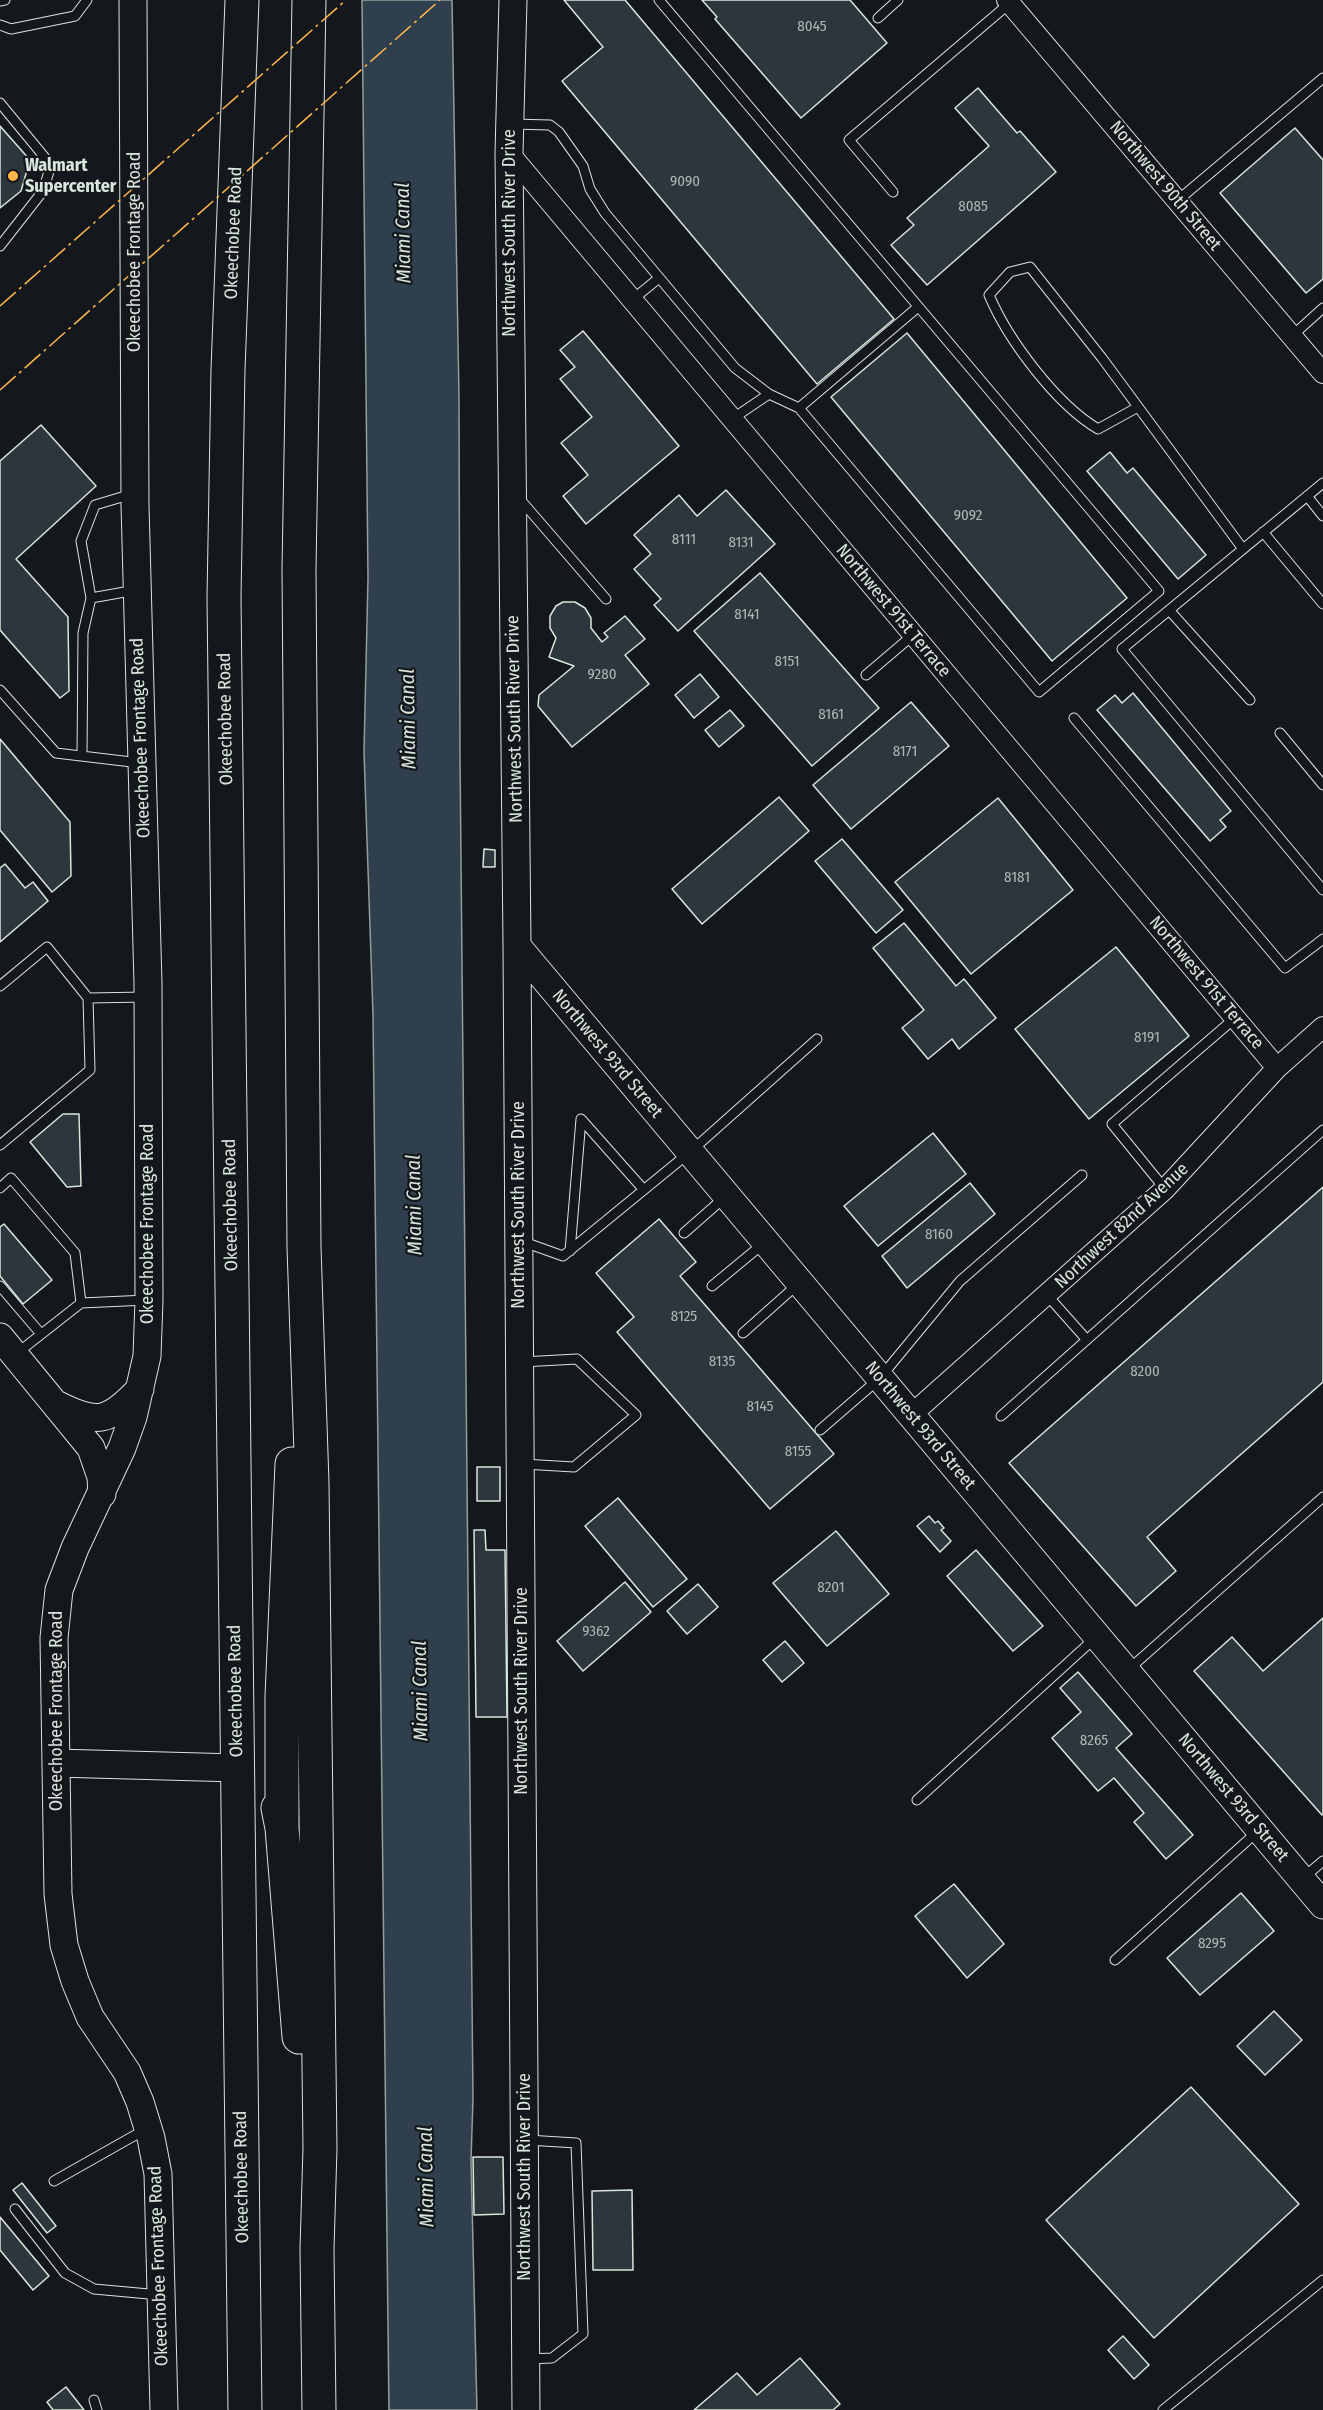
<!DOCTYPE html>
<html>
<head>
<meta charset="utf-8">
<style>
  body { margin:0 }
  canvas { display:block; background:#14181c }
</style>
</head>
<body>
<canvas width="1323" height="2410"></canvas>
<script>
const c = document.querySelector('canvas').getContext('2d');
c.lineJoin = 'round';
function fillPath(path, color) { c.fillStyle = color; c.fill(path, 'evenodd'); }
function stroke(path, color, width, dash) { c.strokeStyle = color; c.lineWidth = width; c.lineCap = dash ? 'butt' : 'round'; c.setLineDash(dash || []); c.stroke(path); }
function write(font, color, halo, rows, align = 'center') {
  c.font = font + ' "Fira Sans Condensed",sans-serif'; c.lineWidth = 4.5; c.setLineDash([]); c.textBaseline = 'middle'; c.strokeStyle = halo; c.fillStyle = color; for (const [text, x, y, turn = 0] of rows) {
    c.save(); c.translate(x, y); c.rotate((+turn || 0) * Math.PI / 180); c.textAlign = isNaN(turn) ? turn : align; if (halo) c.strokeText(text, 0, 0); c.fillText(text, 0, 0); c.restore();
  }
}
const water = new Path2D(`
  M 362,0 L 452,0 L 459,397 L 460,758 L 473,2099 L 471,2160 L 477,2410 L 389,2410 L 373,1015 L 364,752 L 368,578 Z`);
const building = new Path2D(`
  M 564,0 L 625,0 L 894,319 L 817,384 L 562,81 L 603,47 Z
  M 702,0 L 850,0 L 887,43 L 801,118 L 715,19 L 717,17 Z
  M 978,88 L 1017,133 L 1020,131 L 1056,172 L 927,285 L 891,245 L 914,225 L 907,218 L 989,146 L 955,108 Z
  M 0,126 L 30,160 L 21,191 L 0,208 Z
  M 1295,128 L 1323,160 L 1323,279 L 1306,293 L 1220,193 Z
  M 583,331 L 679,446 L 586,524 L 563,496 L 588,475 L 561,443 L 592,417 L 560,379 L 575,367 L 560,350 Z
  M 907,333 L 1127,598 L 1052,661 L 831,397 Z
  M 41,425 L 96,486 L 16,559 L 68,617 L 69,691 L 60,698 L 0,630 L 0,461 Z
  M 1110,452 L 1127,473 L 1133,468 L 1206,555 L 1178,579 L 1087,471 Z
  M 726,490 L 775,544 L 678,631 L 654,605 L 661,599 L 634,569 L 651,554 L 634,535 L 679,495 L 697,516 Z
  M 760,573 L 879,708 L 812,766 L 694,631 Z
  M 563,602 L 575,602 L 585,608 L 591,618 L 591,628 L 602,642 L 608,637 L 604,633 L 625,616 L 645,639 L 625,655 L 649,684 L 572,747 L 538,706 L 539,695 L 574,666 L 549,657 L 556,638 L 550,628 L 550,616 L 556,606 Z
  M 700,674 L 719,697 L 694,718 L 675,695 Z
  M 1133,693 L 1231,811 L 1220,820 L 1226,827 L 1210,841 L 1097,710 L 1115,695 L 1122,703 Z
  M 911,702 L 949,746 L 851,829 L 813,785 Z
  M 730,710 L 744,726 L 719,747 L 705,730 Z
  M 0,739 L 70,822 L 71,876 L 52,892 L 0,830 Z
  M 779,797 L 809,831 L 702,924 L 672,889 Z
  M 998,798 L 1073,890 L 971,974 L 895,882 Z
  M 842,839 L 903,910 L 876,933 L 815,861 Z
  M 484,849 L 495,850 L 495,867 L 483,867 Z
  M 5,864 L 25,888 L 33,882 L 48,901 L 0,942 L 0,868 Z
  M 904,923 L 956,986 L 964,979 L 996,1018 L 959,1049 L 952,1039 L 928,1059 L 902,1028 L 924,1010 L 873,948 Z
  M 1116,947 L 1189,1036 L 1089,1119 L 1015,1029 Z
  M 63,1114 L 79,1114 L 81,1186 L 67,1187 L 30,1142 Z
  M 933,1133 L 966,1174 L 878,1246 L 844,1206 Z
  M 970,1183 L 995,1214 L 907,1288 L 882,1256 Z
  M 1323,1187 L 1323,1382 L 1147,1537 L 1176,1571 L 1136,1606 L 1009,1463 Z
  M 659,1219 L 696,1262 L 680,1276 L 834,1454 L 770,1509 L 617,1332 L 634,1317 L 596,1273 Z
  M 4,1224 L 52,1280 L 23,1304 L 0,1276 L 0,1227 Z
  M 477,1467 L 500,1467 L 500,1501 L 477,1501 Z
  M 618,1498 L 687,1579 L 653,1607 L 585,1526 Z
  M 929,1516 L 935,1523 L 938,1521 L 944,1528 L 941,1530 L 951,1541 L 940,1552 L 917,1526 Z
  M 474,1530 L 485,1530 L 486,1550 L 505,1550 L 507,1717 L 476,1717 Z
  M 836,1531 L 889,1594 L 827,1646 L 773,1583 Z
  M 976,1550 L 1043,1626 L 1013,1651 L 947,1576 Z
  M 625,1582 L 651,1612 L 583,1671 L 557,1641 Z
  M 698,1584 L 718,1607 L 687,1634 L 667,1611 Z
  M 1323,1618 L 1323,1814 L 1322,1815 L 1194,1671 L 1232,1637 L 1263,1671 Z
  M 785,1641 L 804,1663 L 782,1682 L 763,1660 Z
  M 1078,1672 L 1132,1734 L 1116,1748 L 1193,1835 L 1166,1859 L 1134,1822 L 1144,1813 L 1114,1778 L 1098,1791 L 1052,1738 L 1081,1712 L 1060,1688 Z
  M 954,1884 L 1004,1944 L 967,1978 L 915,1916 Z
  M 1241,1893 L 1274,1931 L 1200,1995 L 1167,1958 Z
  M 1274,2011 L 1302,2040 L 1265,2075 L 1237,2046 Z
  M 1191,2087 L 1299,2204 L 1154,2338 L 1046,2220 Z
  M 473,2157 L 503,2157 L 504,2214 L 474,2215 Z
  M 22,2183 L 56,2226 L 47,2233 L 13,2190 Z
  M 632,2190 L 633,2270 L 593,2270 L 592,2191 Z
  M 0,2217 L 49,2276 L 33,2290 L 0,2250 Z
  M 1123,2336 L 1149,2365 L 1134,2379 L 1108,2350 Z
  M 800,2358 L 840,2404 L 833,2410 L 694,2410 L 737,2373 L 757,2395 Z
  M 66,2387 L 84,2410 L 53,2410 L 47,2402 Z`);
const lane = new Path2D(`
  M 659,0 L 1159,591 L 1039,692 L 799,408 L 918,307
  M 0,1 L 5,0
  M 878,18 L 898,0
  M 0,25 L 11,29 L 75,16 L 87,0
  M 0,103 L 51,165 L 43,191 L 0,246
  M 512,124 L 550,125 L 559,132 L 583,166 L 590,189 L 605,213 L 735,368 L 769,394
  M 893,192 L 849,140 L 1011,2
  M 1177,201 L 1323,78
  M 632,300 L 659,278
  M 1292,336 L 1323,308
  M 1138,407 L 1098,429 C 1056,404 1008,340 989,295 L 1010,272 L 1030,267 L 1102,358 L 1243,549
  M 732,419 L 769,394 L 799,408
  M 1323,483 L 1122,649 L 1323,890
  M 1307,496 L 1323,516
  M 518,497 L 606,599
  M 1263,532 L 1323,604
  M 91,598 L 136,590
  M 1169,610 L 1250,700
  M 866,675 L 913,635
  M 0,690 L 56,753 L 140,763
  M 1074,718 L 1285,968 L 1323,939
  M 1280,733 L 1323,785
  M 82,756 L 83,633 L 91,598 L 81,541 L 95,505 L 132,494
  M 0,986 L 47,947 L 88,998
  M 0,1145 L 90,1070 L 88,998 L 146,997
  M 0,1188 L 11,1178 L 75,1253 L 81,1303
  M 1165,1189 L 1112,1124 L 1235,1018
  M 684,1233 L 725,1197
  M 521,1241 L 563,1256 L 690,1152 L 817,1039
  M 570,1251 L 581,1119 L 644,1190
  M 0,1286 L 41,1334
  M 712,1286 L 764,1243
  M 1047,1295 L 1087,1340
  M 743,1333 L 798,1284
  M 16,1354 L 81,1303 L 147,1300
  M 522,1362 L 577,1359 L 636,1415 L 574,1467 L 523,1464
  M 1001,1416 L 1323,1130
  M 820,1430 L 880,1378 L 960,1281 L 1082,1175
  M 1128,1670 L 1323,1497
  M 917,1800 L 1095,1638
  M 1303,1878 L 1323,1861
  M 1115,1960 L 1258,1831
  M 527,2140 L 576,2143 L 583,2334 L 552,2358 L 528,2359
  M 54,2181 L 146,2129
  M 15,2209 L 65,2273 L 94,2289 L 160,2295
  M 94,2400 L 97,2410
  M 1163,2410 L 1323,2280`);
const street = new Path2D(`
  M 1007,0 L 1323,373
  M 509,153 L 1277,1068
  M 911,1415 L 1165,1189 L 1277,1068 L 1323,1027`);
const secondary = new Path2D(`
  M 133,0 L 135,505 L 148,984 L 149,1300 L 147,1356 L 133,1417 L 122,1448 L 75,1548 L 59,1590 L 54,1638 L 58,1894 L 64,1945 L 75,1981 L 90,2017 L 127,2072 L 140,2102 L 151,2138 L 158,2174 L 164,2410
  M 513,0 L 509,153 L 517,946 L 526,2410
  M 517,946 L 1323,1905
  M 0,1337 L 91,1448 L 101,1477 L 102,1494
  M 58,1405 C 98,1425 109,1422 140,1389
  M 56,1763 L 237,1768`);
const highway = new Path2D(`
  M 242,0 L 228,370 L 224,598 L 245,2410
  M 309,0 L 299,569 L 304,1247 L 312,1483 L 320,2148 L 317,2249 L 319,2410
  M 278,1808 L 282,1828 L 299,2037
  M 282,1828 L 282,1696 L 292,1464`);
const power = new Path2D(`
  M 0,306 L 346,0
  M 0,390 L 440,0`);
const markers = [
  [13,176,6,"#ffb74d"]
];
const numberNames = [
  ["8045",812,27],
  ["9090",685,182],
  ["8085",973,207],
  ["9092",968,516],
  ["8111",684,540],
  ["8131",741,543],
  ["8141",747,615],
  ["8151",787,662],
  ["9280",602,675],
  ["8161",831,715],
  ["8171",905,752],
  ["8181",1017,878],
  ["8191",1147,1038],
  ["8160",939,1235],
  ["8125",684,1317],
  ["8135",722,1362],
  ["8200",1145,1372],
  ["8145",760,1407],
  ["8155",798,1452],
  ["8201",831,1588],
  ["9362",596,1632],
  ["8265",1094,1741],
  ["8295",1212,1944]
];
const poiNames = [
  ["Walmart",25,166],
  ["Supercenter",25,187]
];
const streetNames = [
  ["Northwest 90th Street",1165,186,50],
  ["Okeechobee Road",234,233,-88],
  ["Northwest South River Drive",510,233,-90],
  ["Okeechobee Frontage Road",135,252,-90],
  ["Northwest 91st Terrace",893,611,50],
  ["Okeechobee Road",226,719,-91],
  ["Northwest South River Drive",515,719,-91],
  ["Okeechobee Frontage Road",141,738,-92],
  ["Northwest 91st Terrace",1206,983,50],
  ["Northwest 93rd Street",607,1054,50],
  ["Okeechobee Road",231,1205,-91],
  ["Northwest South River Drive",519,1205,-90],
  ["Okeechobee Frontage Road",148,1224,-90],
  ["Northwest 82nd Avenue",1122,1226,-43],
  ["Northwest 93rd Street",920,1426,50],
  ["Okeechobee Road",236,1691,-91],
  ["Northwest South River Drive",522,1691,-90],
  ["Okeechobee Frontage Road",57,1711,-90],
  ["Northwest 93rd Street",1233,1798,50],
  ["Okeechobee Road",242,2177,-91],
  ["Northwest South River Drive",525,2177,-90],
  ["Okeechobee Frontage Road",159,2266,-92]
];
const waterNames = [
  ["Miami Canal",404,233,-91],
  ["Miami Canal",409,719,-91],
  ["Miami Canal",415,1205,-91],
  ["Miami Canal",421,1691,-91],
  ["Miami Canal",427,2177,-91]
];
fillPath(water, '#2f3f4d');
stroke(water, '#939e99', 1.5);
fillPath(building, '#2c363c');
stroke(building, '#d8e6dc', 1.5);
stroke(lane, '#d8e6dc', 11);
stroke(street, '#d8e6dc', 22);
stroke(secondary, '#d8e6dc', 29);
stroke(highway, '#d8e6dc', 35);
stroke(lane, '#14181c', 9);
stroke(street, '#14181c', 20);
stroke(secondary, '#14181c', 27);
stroke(highway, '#14181c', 33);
stroke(power, '#ffb74d', 1.5, [21, 4.5, 3, 4.5]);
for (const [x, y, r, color] of markers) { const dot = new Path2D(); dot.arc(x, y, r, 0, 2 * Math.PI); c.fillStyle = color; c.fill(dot); stroke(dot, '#14181c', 2); }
write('15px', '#adbab4', null, numberNames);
write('bold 18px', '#d8e6dc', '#14181c', poiNames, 'left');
write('18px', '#d8e6dc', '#14181c', streetNames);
write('italic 20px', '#d8e6dc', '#14181c', waterNames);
</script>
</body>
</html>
